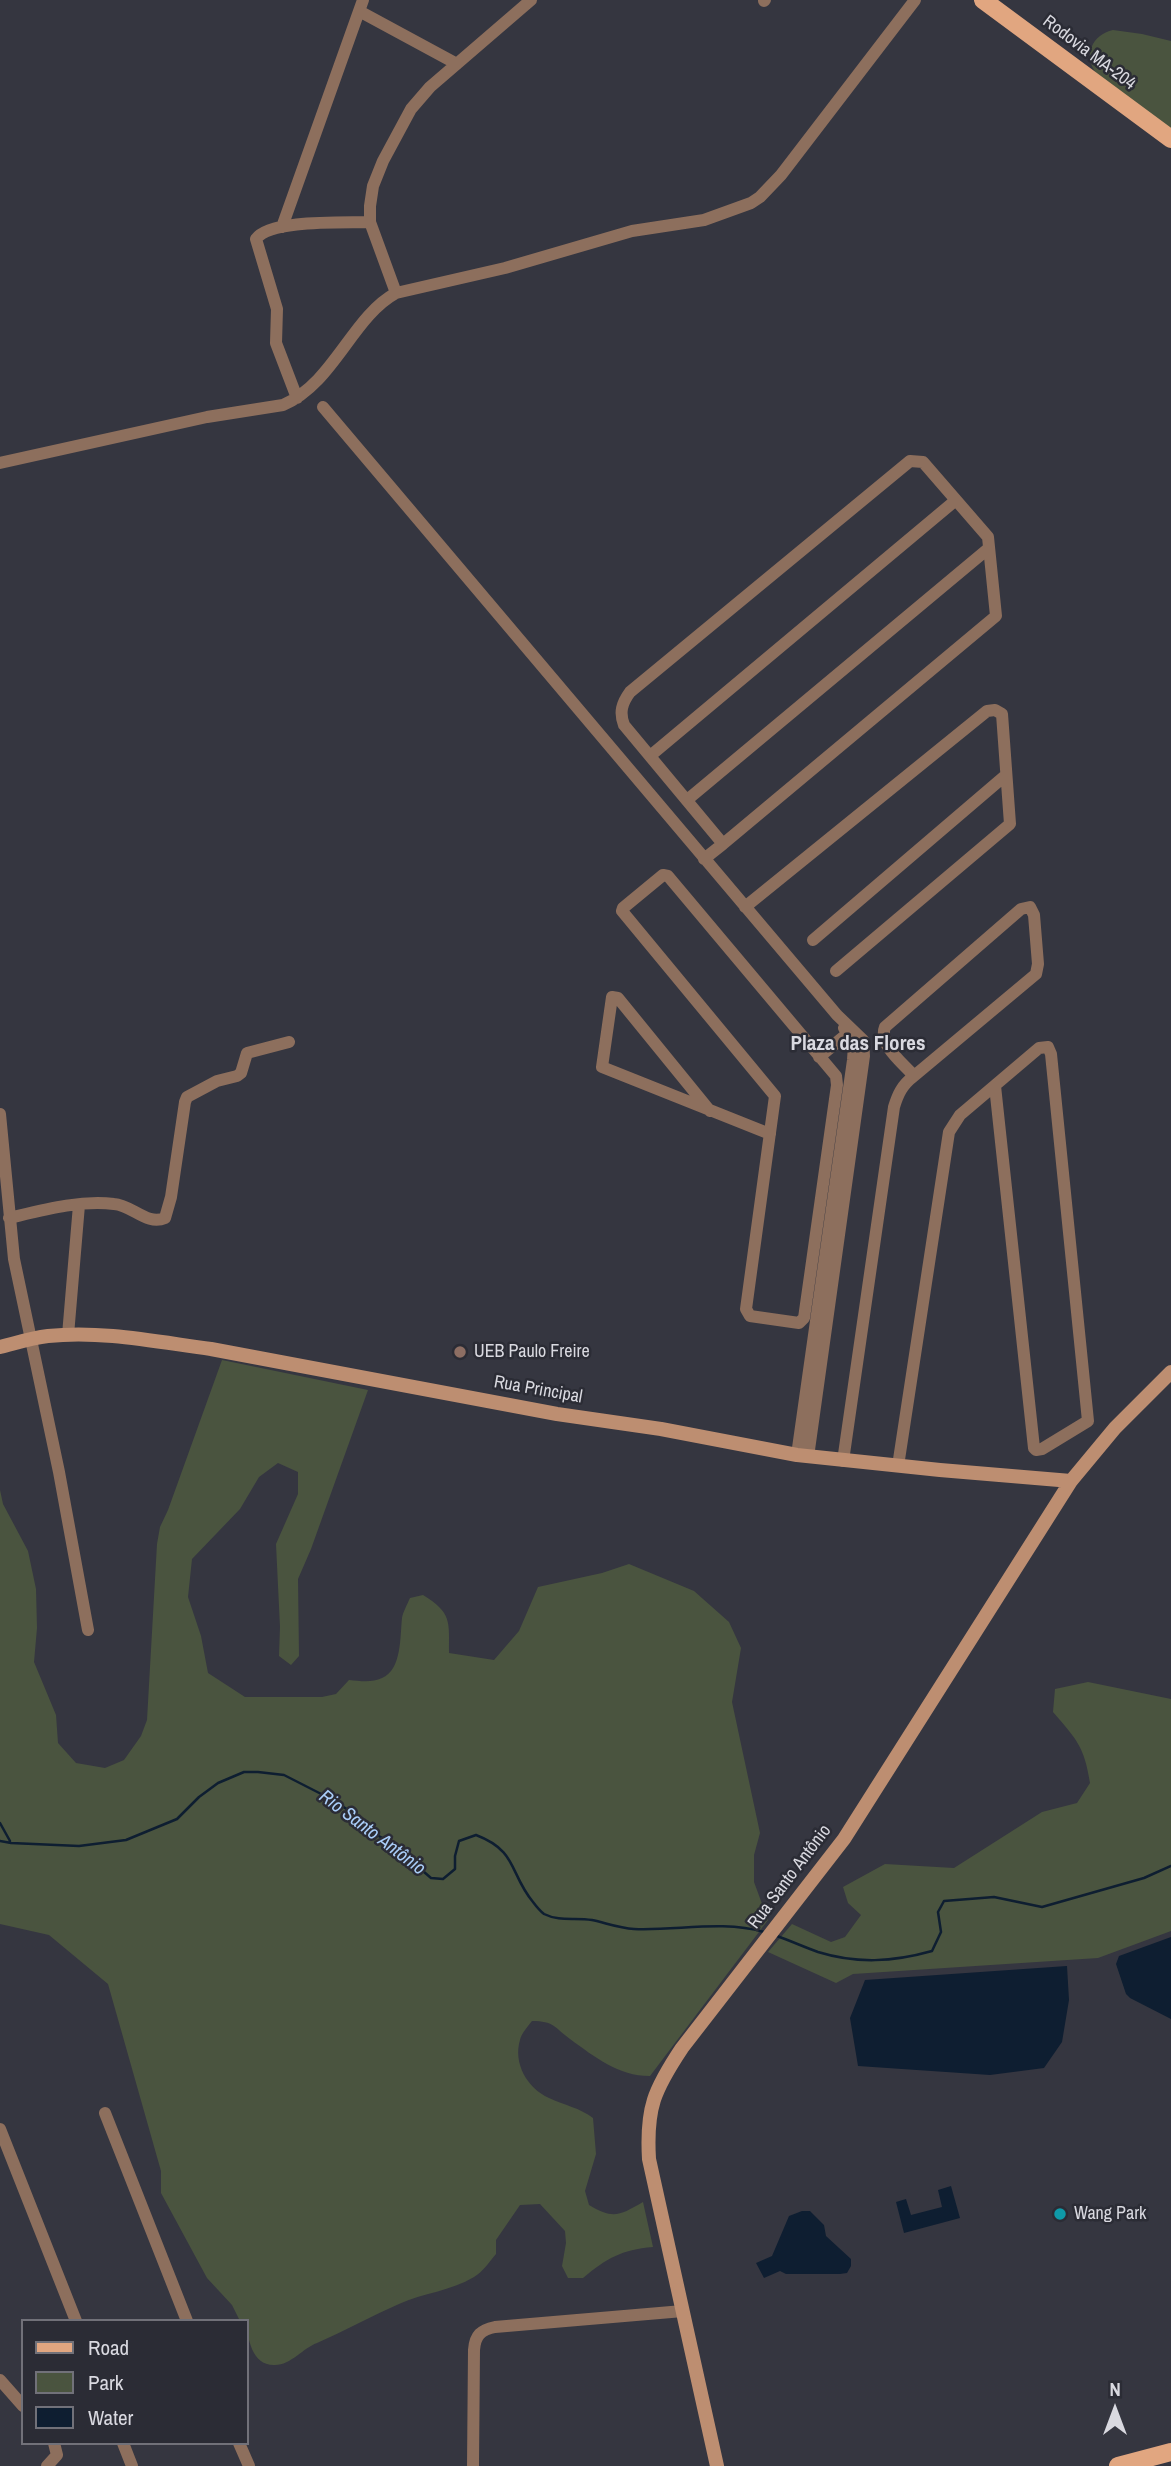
<!DOCTYPE html>
<html>
<head>
<meta charset="utf-8">
<style>
  body { margin:0 }
  #map { position:relative; width:1171px; height:2466px; overflow:hidden; background:#353640; font-family:"Archivo Narrow",sans-serif }
  canvas { display:block }
  .legend { position:absolute; left:21px; top:2319px; width:228px; height:126px; box-sizing:border-box; background:#2b2c35; border:2px solid #717179; margin:0; padding:9px 12px; list-style:none; font-size:21px; color:#d9d9e0 }
  .legend li { display:flex; align-items:center; gap:14px; height:35px }
  .legend b { width:35px; border:2px solid #717179 }
  .north { position:absolute; left:1080px; top:2375px; width:70px; height:70px; -webkit-text-stroke:5px #2b2c35; paint-order:stroke; rotate:0deg; font-size:19px; font-weight:700; line-height:28px; text-align:center; color:#d9d9e0 }
  .north::after { content:''; display:block; margin:auto; width:24px; height:32px; background:#d9d9e0; clip-path:polygon(50% 0,100% 100%,50% 72%,0 100%) }
</style>
</head>
<body>
<div id="map">
<canvas width="1171" height="2466"></canvas>
<ul class="legend">
<li><b style="height:9px;background:#e1a680"></b>Road</li>
<li><b style="height:19px;background:#4a543f"></b>Park</li>
<li><b style="height:19px;background:#0e1e31"></b>Water</li>
</ul>
<div class="north">N</div>
</div>
<script>
const c = document.querySelector('canvas').getContext('2d');
c.lineJoin = 'round';
function fillPath(path, color) { c.fillStyle = color; c.fill(path, 'evenodd'); }
function stroke(path, color, width, dash) { c.strokeStyle = color; c.lineWidth = width; c.lineCap = dash ? 'butt' : 'round'; c.setLineDash(dash || []); c.stroke(path); }
function write(font, color, halo, rows, align = 'center') {
  c.font = font + ' "Archivo Narrow",sans-serif'; c.lineWidth = 5; c.setLineDash([]); c.textBaseline = 'middle'; c.strokeStyle = halo; c.fillStyle = color; for (const [text, x, y, turn = 0] of rows) {
    c.save(); c.translate(x, y); c.rotate((+turn || 0) * Math.PI / 180); c.textAlign = isNaN(turn) ? turn : align; if (halo) c.strokeText(text, 0, 0); c.fillText(text, 0, 0); c.restore();
  }
}
const green = new Path2D(`
  M 1113,30 L 1142,34 L 1171,41 L 1171,129 L 1147,114 L 1096,73 C 1083,55 1092,35 1113,30 Z
  M 222,1360 L 368,1390 L 311,1549 L 298,1579 L 299,1656 L 291,1665 L 279,1656 L 280,1627 L 276,1544 L 298,1494 L 298,1472 L 278,1463 L 259,1477 L 240,1509 L 192,1559 L 188,1597 L 201,1636 L 208,1673 L 245,1697 L 322,1697 L 336,1694 L 349,1680 C 360,1681 372,1683 382,1678 C 402,1670 400,1636 402,1618 C 403,1612 407,1605 410,1598 L 423,1595 C 452,1613 449,1621 449,1653 L 494,1660 L 519,1631 L 538,1587 L 602,1573 L 629,1564 L 694,1591 L 729,1622 L 741,1648 L 732,1702 L 760,1833 L 754,1855 L 754,1882 L 768,1920 L 650,2076 C 618,2076 595,2057 570,2039 C 554,2027 554,2021 532,2021 C 528,2026 521,2034 520,2040 C 513,2063 527,2088 549,2098 C 564,2105 580,2108 593,2118 L 596,2154 L 585,2191 L 589,2205 C 614,2220 620,2215 643,2202 L 653,2247 C 621,2250 607,2258 583,2278 L 568,2278 L 562,2266 L 566,2243 L 565,2231 L 540,2204 L 520,2205 L 496,2240 L 496,2254 C 490,2261 483,2272 474,2277 C 451,2291 423,2293 399,2304 C 371,2316 345,2331 317,2343 C 303,2348 291,2365 275,2365 C 252,2366 247,2338 247,2321 L 240,2321 L 232,2305 L 207,2278 L 161,2193 L 161,2171 L 108,1984 L 49,1935 L 0,1924 L 0,1490 L 3,1504 L 28,1551 L 36,1589 L 37,1628 L 34,1662 L 56,1715 L 58,1743 L 76,1763 L 105,1768 L 124,1760 L 141,1736 L 147,1720 L 157,1544 L 160,1527 L 168,1510 Z
  M 1088,1682 L 1171,1699 L 1171,1931 L 1098,1958 L 853,1974 L 836,1983 L 768,1952 L 792,1924 L 831,1942 L 845,1937 L 861,1915 L 848,1903 L 843,1887 L 885,1864 L 954,1868 L 1042,1812 L 1077,1803 L 1090,1783 C 1084,1746 1077,1740 1053,1712 L 1055,1689 Z`);
const water = new Path2D(`
  M 1171,1937 L 1171,2019 L 1130,1998 L 1126,1994 L 1116,1964 L 1119,1956 Z
  M 1067,1966 L 1069,2000 L 1062,2042 L 1044,2068 L 990,2075 L 858,2066 L 850,2018 L 865,1980 Z
  M 951,2186 L 960,2218 L 904,2233 L 896,2202 L 906,2199 L 911,2215 L 942,2207 L 938,2190 Z
  M 802,2211 L 810,2211 L 824,2225 L 826,2236 L 851,2259 L 851,2266 L 847,2273 L 840,2274 L 786,2274 L 780,2271 L 764,2278 L 756,2263 L 772,2256 L 789,2216 Z`);
const stream = new Path2D(`
  M 0,1823 L 10,1841
  M 0,1841 L 11,1843 L 79,1846 L 126,1840 L 177,1819 L 199,1797 L 218,1783 L 244,1772 L 258,1772 L 284,1775 L 333,1800 L 363,1820 L 375,1834 L 388,1841 L 431,1878 L 443,1879 L 455,1869 L 455,1856 L 459,1841 L 476,1835 C 518,1851 509,1873 533,1902 C 536,1906 540,1911 544,1914 C 560,1922 575,1917 592,1920 C 606,1923 619,1928 634,1929 C 677,1931 722,1920 764,1932
  M 777,1936 C 791,1941 804,1947 818,1952 C 857,1964 893,1962 932,1951 L 941,1932 L 938,1912 L 944,1901 L 994,1897 L 1042,1907 L 1144,1878 L 1171,1866`);
const street = new Path2D(`
  M 764,1 L 765,0
  M 359,11 L 457,64
  M 282,227 L 363,0
  M 396,293 L 370,222 L 370,206 L 373,186 L 383,161 L 411,109 L 430,87 L 531,0
  M 297,398 L 276,343 L 277,309 L 256,239 C 270,219 345,223 370,222
  M 323,407 L 837,1015 L 863,1040 L 864,1056 L 808,1457
  M 0,463 L 207,417 L 283,405 C 334,383 352,317 396,293 L 505,268 L 632,231 L 704,220 L 751,203 L 760,197 L 781,175 L 915,0
  M 650,756 L 956,500
  M 687,800 L 989,548
  M 704,859 L 723,844 L 996,616 L 988,537 L 923,462 L 910,461 L 630,692 C 622,703 619,712 624,725 L 723,844
  M 663,875 L 668,876 L 836,1076 L 837,1085 L 804,1318 L 799,1323 L 750,1316 L 746,1309 L 775,1096 L 622,911 L 623,908 Z
  M 745,907 L 987,711 L 995,710 L 1002,714 L 1010,824 L 836,971
  M 813,940 L 1006,775
  M 819,1057 L 852,1030
  M 710,1111 L 618,998 L 612,997 L 602,1067 L 770,1134
  M 0,1114 L 14,1259 L 59,1472 L 88,1630
  M 9,1218 C 43,1210 79,1200 114,1204 C 132,1205 147,1226 165,1218 L 171,1197 L 185,1102 L 187,1097 L 217,1081 L 237,1076 L 241,1073 L 247,1053 L 289,1042
  M 68,1335 L 79,1205
  M 797,1455 L 853,1060 L 854,1045 L 844,1028
  M 843,1461 L 894,1107 C 898,1094 902,1085 914,1076 L 1036,974 L 1038,964 L 1034,915 L 1030,907 L 1021,909 L 885,1027 C 878,1045 903,1063 914,1076
  M 898,1466 L 949,1132 L 960,1115 L 1039,1048 L 1048,1047 L 1051,1054 L 1088,1421 L 1042,1449 L 1036,1450 L 1034,1448 L 995,1086
  M 105,2113 L 187,2321
  M 0,2129 L 76,2321
  M 0,2380 L 23,2406
  M 123,2443 L 132,2466
  M 239,2443 L 249,2466
  M 47,2466 L 57,2455 L 54,2443
  M 473,2466 L 474,2350 C 475,2335 481,2330 495,2327 L 683,2311`);
const secondary = new Path2D(`
  M 0,1347 C 16,1343 31,1338 48,1336 C 101,1330 158,1342 211,1349 L 557,1414 L 661,1429 L 797,1455 L 940,1470 L 1071,1481
  M 717,2466 L 649,2159 C 646,2108 654,2090 682,2048 L 844,1839 L 1071,1481 L 1115,1428 L 1171,1372`);
const primary = new Path2D(`
  M 983,0 L 1171,139
  M 1118,2466 L 1171,2452`);
const markers = [
  [460,1352,7,"#8d6e63"],
  [1060,2214,7,"#0f9aa8"]
];
const streetNames = [
  ["Rodovia MA-204",1089,53,37],
  ["Rua Principal",538,1390,10],
  ["Rua Santo Antônio",790,1877,-53]
];
const poiNames = [
  ["UEB Paulo Freire",474,1352],
  ["Wang Park",1074,2214]
];
const waterNames = [
  ["Rio Santo Antônio",372,1833,37]
];
const quarterNames = [
  ["Plaza das Flores",858,1044]
];
fillPath(green, '#4a543f');
fillPath(water, '#0e1e31');
stroke(stream, '#0e1e31', 2.5);
stroke(street, '#8d6f5d', 12);
stroke(secondary, '#bd8e71', 14);
stroke(primary, '#e1a680', 18);
for (const [x, y, r, color] of markers) { const dot = new Path2D(); dot.arc(x, y, r, 0, 2 * Math.PI); c.fillStyle = color; c.fill(dot); stroke(dot, '#2b2c35', 2.5); }
write('18px', '#d9d9e0', '#2b2c35', streetNames);
write('18px', '#d9d9e0', '#2b2c35', poiNames, 'left');
write('italic 19px', '#aacef9', '#2b2c35', waterNames);
write('bold 21px', '#d9d9e0', '#2b2c35', quarterNames);
</script>
</body>
</html>
